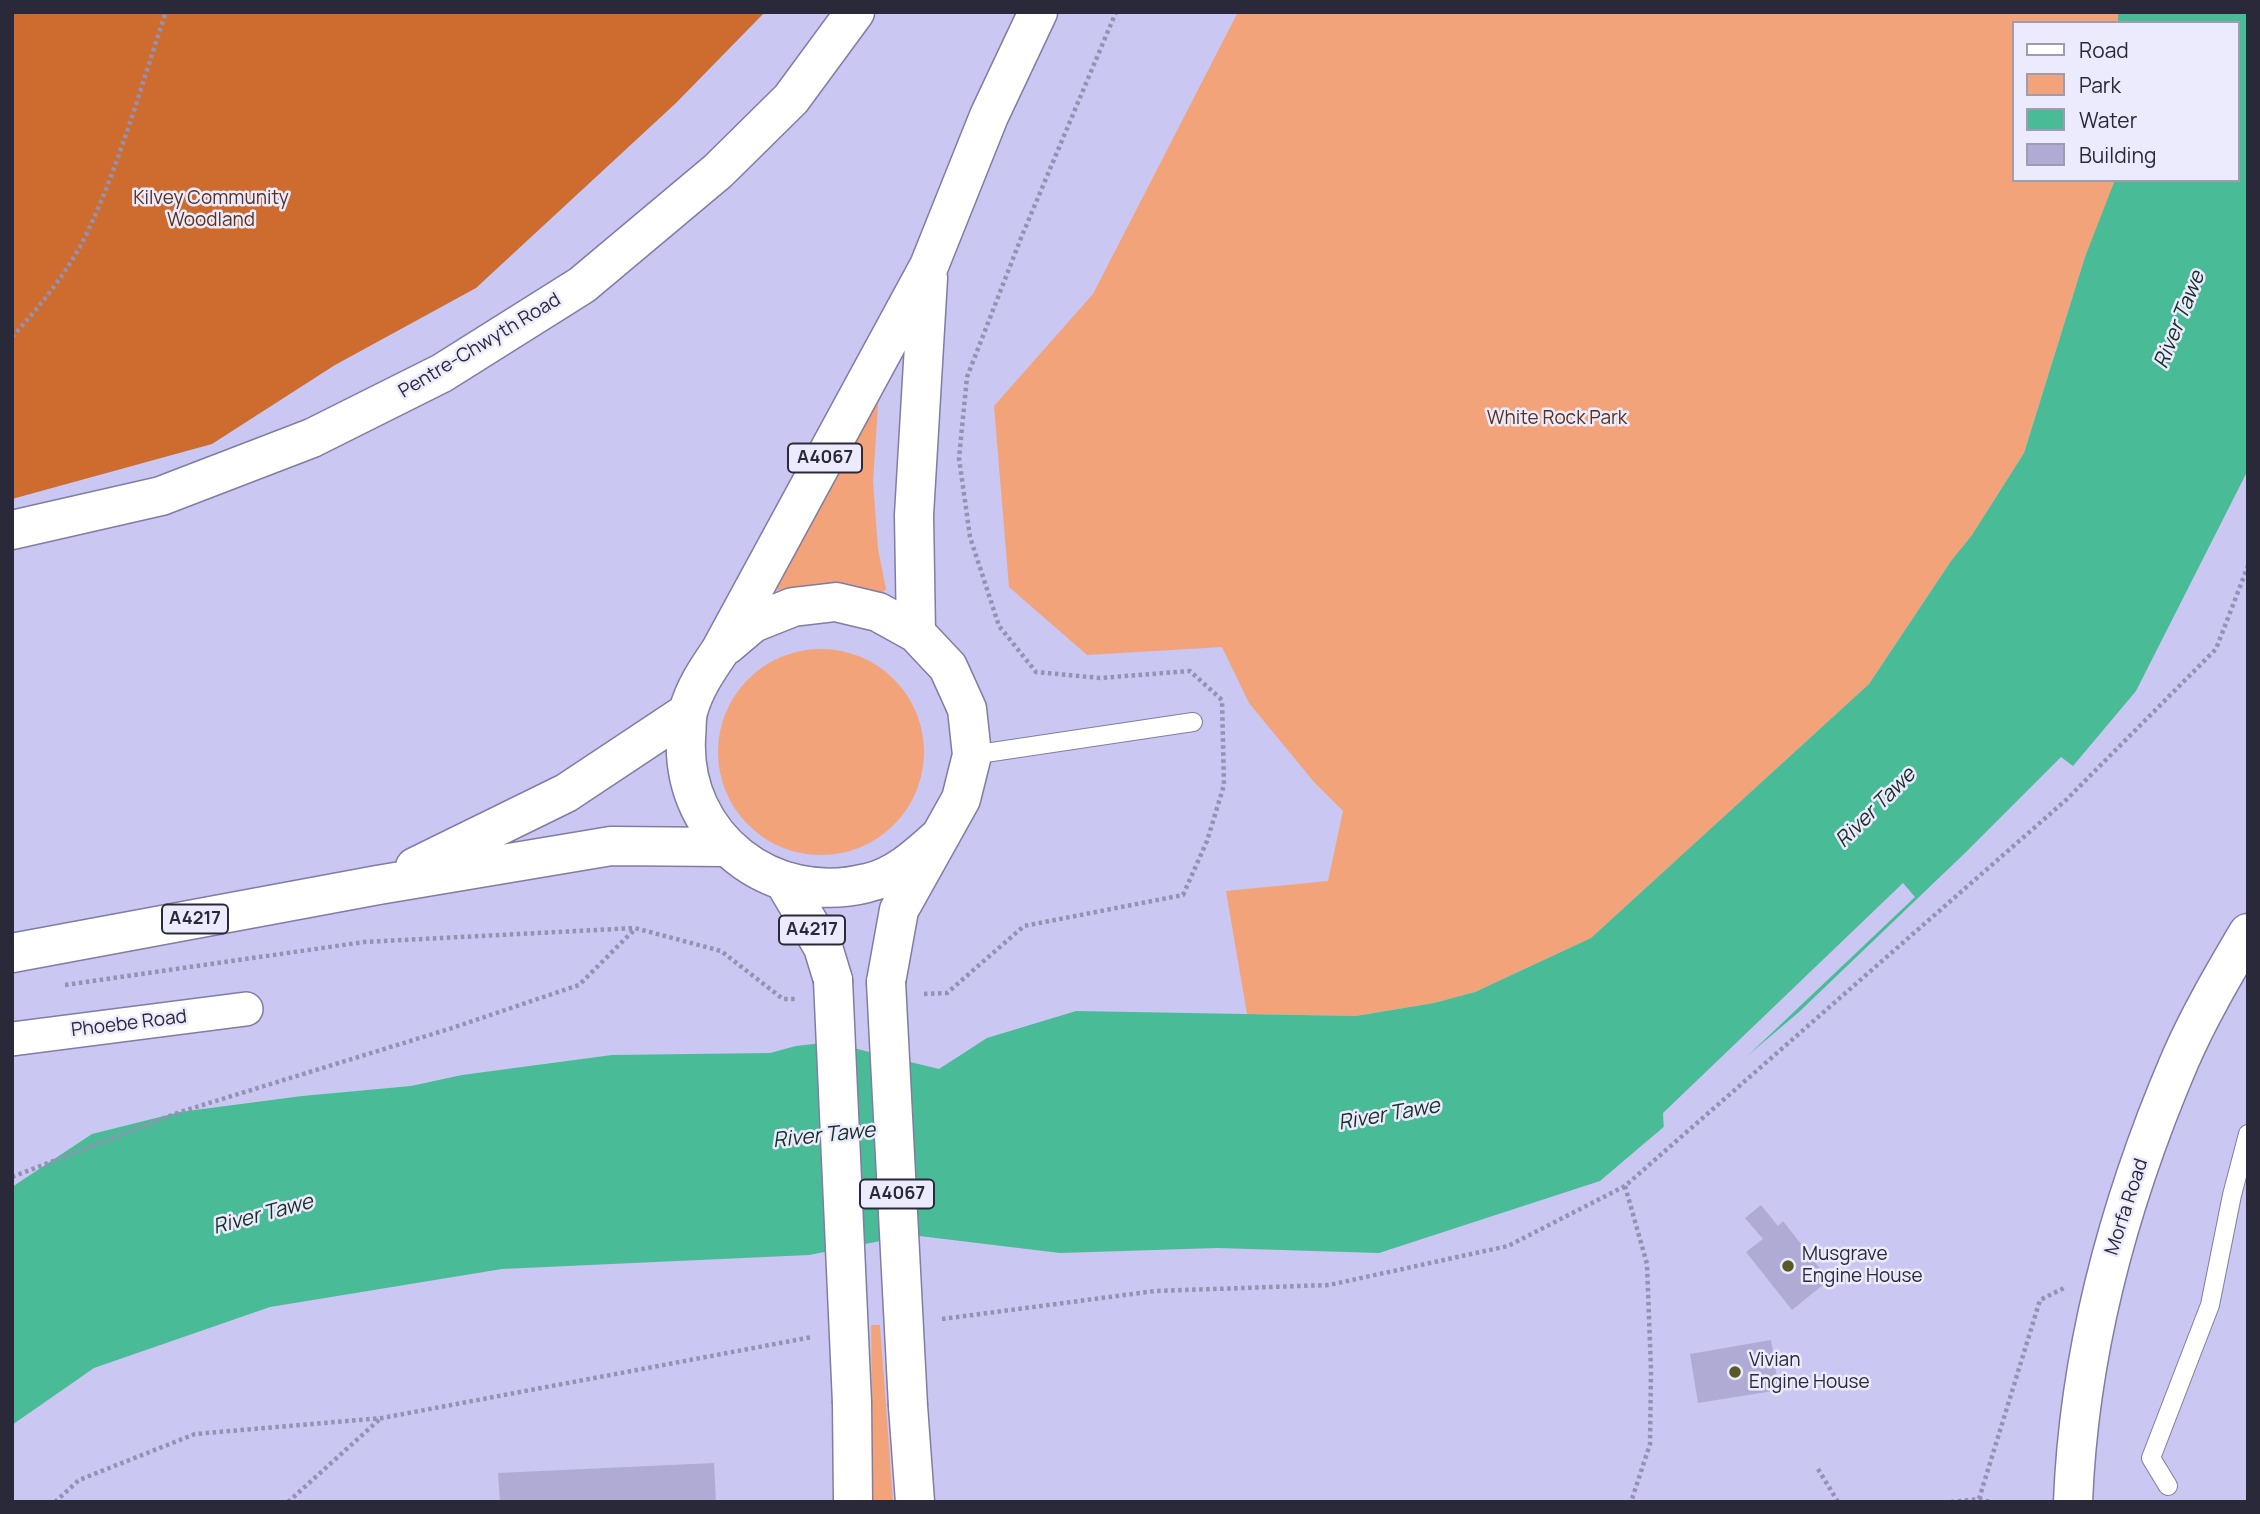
<!DOCTYPE html>
<html>
<head>
<meta charset="utf-8">
<style>
  body { margin:0 }
  #map { position:relative; width:2260px; height:1514px; overflow:hidden; background:#cac7f2; font-family:Manrope,sans-serif }
  canvas { display:block }
  .frame { position:absolute; inset:0; border:14px solid #2a2939; pointer-events:none }
  .legend { position:absolute; left:2012px; top:21px; width:228px; height:161px; box-sizing:border-box; background:#ecebfd; border:2px solid #9e9daf; margin:0; padding:9px 12px; list-style:none; font-size:21px; color:#2a2939 }
  .legend li { display:flex; align-items:center; gap:14px; height:35px }
  .legend b { width:35px; border:2px solid #9e9daf }
</style>
</head>
<body>
<div id="map">
<canvas width="2260" height="1514"></canvas>
<div class="frame"></div>
<ul class="legend">
<li><b style="height:9px;background:#fff"></b>Road</li>
<li><b style="height:19px;background:#f2a379"></b>Park</li>
<li><b style="height:19px;background:#4abb97"></b>Water</li>
<li><b style="height:19px;background:#afabd5"></b>Building</li>
</ul>
</div>
<script>
const c = document.querySelector('canvas').getContext('2d');
c.lineJoin = 'round';
function fillPath(path, color) { c.fillStyle = color; c.fill(path, 'evenodd'); }
function stroke(path, color, width, dash) { c.strokeStyle = color; c.lineWidth = width; c.lineCap = dash ? 'butt' : 'round'; c.setLineDash(dash || []); c.stroke(path); }
function write(font, color, halo, rows, align = 'center') {
  c.font = font + ' Manrope,sans-serif'; c.lineWidth = 5; c.setLineDash([]); c.textBaseline = 'middle'; c.strokeStyle = halo; c.fillStyle = color; for (const [text, x, y, turn = 0] of rows) {
    c.save(); c.translate(x, y); c.rotate((+turn || 0) * Math.PI / 180); c.textAlign = isNaN(turn) ? turn : align; if (halo) c.strokeText(text, 0, 0); c.fillText(text, 0, 0); c.restore();
  }
}
const green = new Path2D(`
  M 1238,12 L 2118,12 L 2118,23 L 2013,23 L 2013,180 L 2115,180 L 2115,183 L 2085,257 L 2024,453 L 1972,535 L 1951,561 L 1869,684 L 1591,938 L 1475,992 L 1434,1003 L 1356,1016 L 1247,1014 L 1226,891 L 1328,881 L 1343,811 L 1314,782 L 1249,703 L 1222,647 L 1087,655 L 1009,587 L 994,406 L 1093,294 Z
  M 879,390 L 873,481 L 878,549 L 886,589 L 882,593 L 834,586 L 764,591 Z
  M718 752a103 103 0 1 1 206 0a103 103 0 1 1-206 0Z
  M 871,1325 L 880,1325 L 893,1502 L 873,1502 Z`);
const forest = new Path2D(`
  M 12,12 L 765,12 L 676,103 L 476,288 L 335,365 L 212,444 L 12,499 Z`);
const water = new Path2D(`
  M 2118,12 L 2248,12 L 2248,470 L 2136,691 L 2073,766 L 2061,757 L 1966,852 L 1799,1012 L 1600,1181 L 1379,1253 L 1217,1248 L 1060,1253 L 911,1235 L 809,1255 L 502,1269 L 270,1307 L 94,1368 L 12,1425 L 12,1187 L 92,1134 L 180,1112 L 302,1096 L 411,1086 L 462,1075 L 612,1055 L 770,1053 L 796,1046 L 823,1043 L 841,1045 L 939,1069 L 987,1038 L 1076,1011 L 1356,1016 L 1434,1003 L 1475,992 L 1591,938 L 1869,684 L 1951,561 L 1972,535 L 2024,453 L 2085,257 L 2115,180 L 2237,180 L 2237,23 L 2118,23 Z`);
const pier = new Path2D(`
  M 1903,883 L 1915,897 L 1700,1101 L 1664,1131 L 1663,1113 Z`);
const building = new Path2D(`
  M 1761,1205 L 1778,1226 L 1783,1221 L 1829,1280 L 1792,1310 L 1746,1252 L 1763,1239 L 1745,1218 Z
  M 1771,1340 L 1779,1390 L 1698,1403 L 1690,1354 Z
  M 714,1463 L 716,1502 L 500,1502 L 498,1473 Z`);
const path = new Path2D(`
  M 12,337 C 41,305 68,272 87,233 C 120,163 141,86 166,12
  M 65,985 L 364,942 L 635,928 L 721,951 L 783,999 L 796,999
  M 924,994 L 947,993 L 1024,926 L 1183,895 L 1207,841 L 1224,785 L 1222,700 L 1190,671 L 1100,678 L 1036,672 L 999,626 L 970,537 L 959,458 L 967,377 L 1021,238 L 1116,12
  M 12,1177 L 180,1112 L 449,1029 L 579,985 L 635,929
  M 1625,1186 L 1647,1264 L 1651,1369 L 1650,1444 L 1631,1502
  M 942,1319 L 1155,1291 L 1329,1285 L 1508,1246 L 1625,1186 L 2066,800 L 2216,649 L 2248,566
  M 1818,1469 L 1838,1502
  M 1979,1499 L 2040,1300 L 2066,1287
  M 55,1502 L 79,1480 L 195,1434 L 382,1418 L 812,1337
  M 288,1502 L 381,1418
  M 1951,1502 L 1979,1499 L 1990,1502`);
const service = new Path2D(`
  M 972,755 L 1193,722
  M 2168,1486 L 2151,1458 L 2210,1305 L 2232,1195 L 2248,1134`);
const minor = new Path2D(`
  M 12,1039 L 246,1009`);
const tertiary = new Path2D(`
  M 2073,1502 C 2079,1349 2120,1200 2180,1060 C 2199,1016 2224,974 2248,933`);
const secondary = new Path2D(`
  M 12,530 L 161,496 L 312,438 L 442,373 L 582,285 L 718,171 L 791,99 L 855,12`);
const primary = new Path2D(`
  M 916,633 L 914,515 L 928,278
  M 727,645 L 753,623 L 793,607 L 836,602 L 878,612 L 916,633 L 948,667 L 967,709 L 972,755 L 961,799 L 899,910 L 886,982
  M 938,838 C 917,857 895,877 867,883 C 772,907 681,837 686,738 C 687,730 686,720 688,712 C 694,689 707,670 720,651 L 929,266 L 989,116 L 1038,12
  M 415,867 L 566,793 L 688,712
  M 785,883 L 823,947 L 833,980
  M 12,953 L 378,885 L 611,846 L 726,847
  M 852,1403 L 853,1502
  M 908,1406 L 915,1502`);
const primaryBridge = new Path2D(`
  M 833,980 L 852,1403
  M 886,982 L 908,1406`);
const markers = [
  [1788,1266,7,"#595925"],
  [1735,1372,7,"#595925"]
];
const shields = [
  [825,458,74],
  [195,919,66],
  [812,930,66],
  [897,1194,74]
];
const shieldNames = [
  ["A4067",825,458],
  ["A4217",195,919],
  ["A4217",812,930],
  ["A4067",897,1194]
];
const parkNames = [
  ["Kilvey Community",211,199],
  ["Woodland",211,221],
  ["White Rock Park",1557,419]
];
const streetNames = [
  ["Pentre-Chwyth Road",480,346,-31],
  ["Phoebe Road",129,1024,-7],
  ["Morfa Road",2127,1207,-72]
];
const poiNames = [
  ["Musgrave",1802,1255],
  ["Engine House",1802,1277],
  ["Vivian",1749,1361],
  ["Engine House",1749,1383]
];
const waterNames = [
  ["River Tawe",2180,320,-68],
  ["River Tawe",1876,808,-45],
  ["River Tawe",1389,1115,-10],
  ["River Tawe",824,1136,-6],
  ["River Tawe",263,1215,-15]
];
fillPath(green, '#f2a379');
fillPath(forest, '#ce6b2e');
fillPath(water, '#4abb97');
fillPath(pier, '#cac7f2');
fillPath(building, '#afabd5');
stroke(service, '#807ca4', 20);
stroke(minor, '#807ca4', 36);
stroke(tertiary, '#807ca4', 41);
stroke(secondary, '#807ca4', 41);
stroke(primary, '#807ca4', 41);
stroke(path, '#9491b3', 4.5, [3.5, 3.5]);
stroke(service, '#fff', 18);
stroke(minor, '#fff', 33);
stroke(tertiary, '#fff', 38);
stroke(secondary, '#fff', 38);
stroke(primary, '#fff', 38);
stroke(primaryBridge, '#807ca4', 41, []);
stroke(primaryBridge, '#fff', 38);
for (const [x, y, r, color] of markers) { const dot = new Path2D(); dot.arc(x, y, r, 0, 2 * Math.PI); c.fillStyle = color; c.fill(dot); stroke(dot, '#ecebfd', 2.5); }
for (const [x, y, w] of shields) { const box = new Path2D(); box.roundRect(x - w / 2, y - 14.5, w, 29, 5); c.fillStyle = '#ecebfd'; c.fill(box); stroke(box, '#2a2939', 2); }
write('bold 18px', '#2a2939', null, shieldNames);
write('19px', '#5b311a', '#ecebfd', parkNames);
write('19px', '#2a2939', '#ecebfd', streetNames);
write('19px', '#2a2939', '#ecebfd', poiNames, 'left');
write('italic 21px', '#172f27', '#ecebfd', waterNames);
</script>
</body>
</html>
